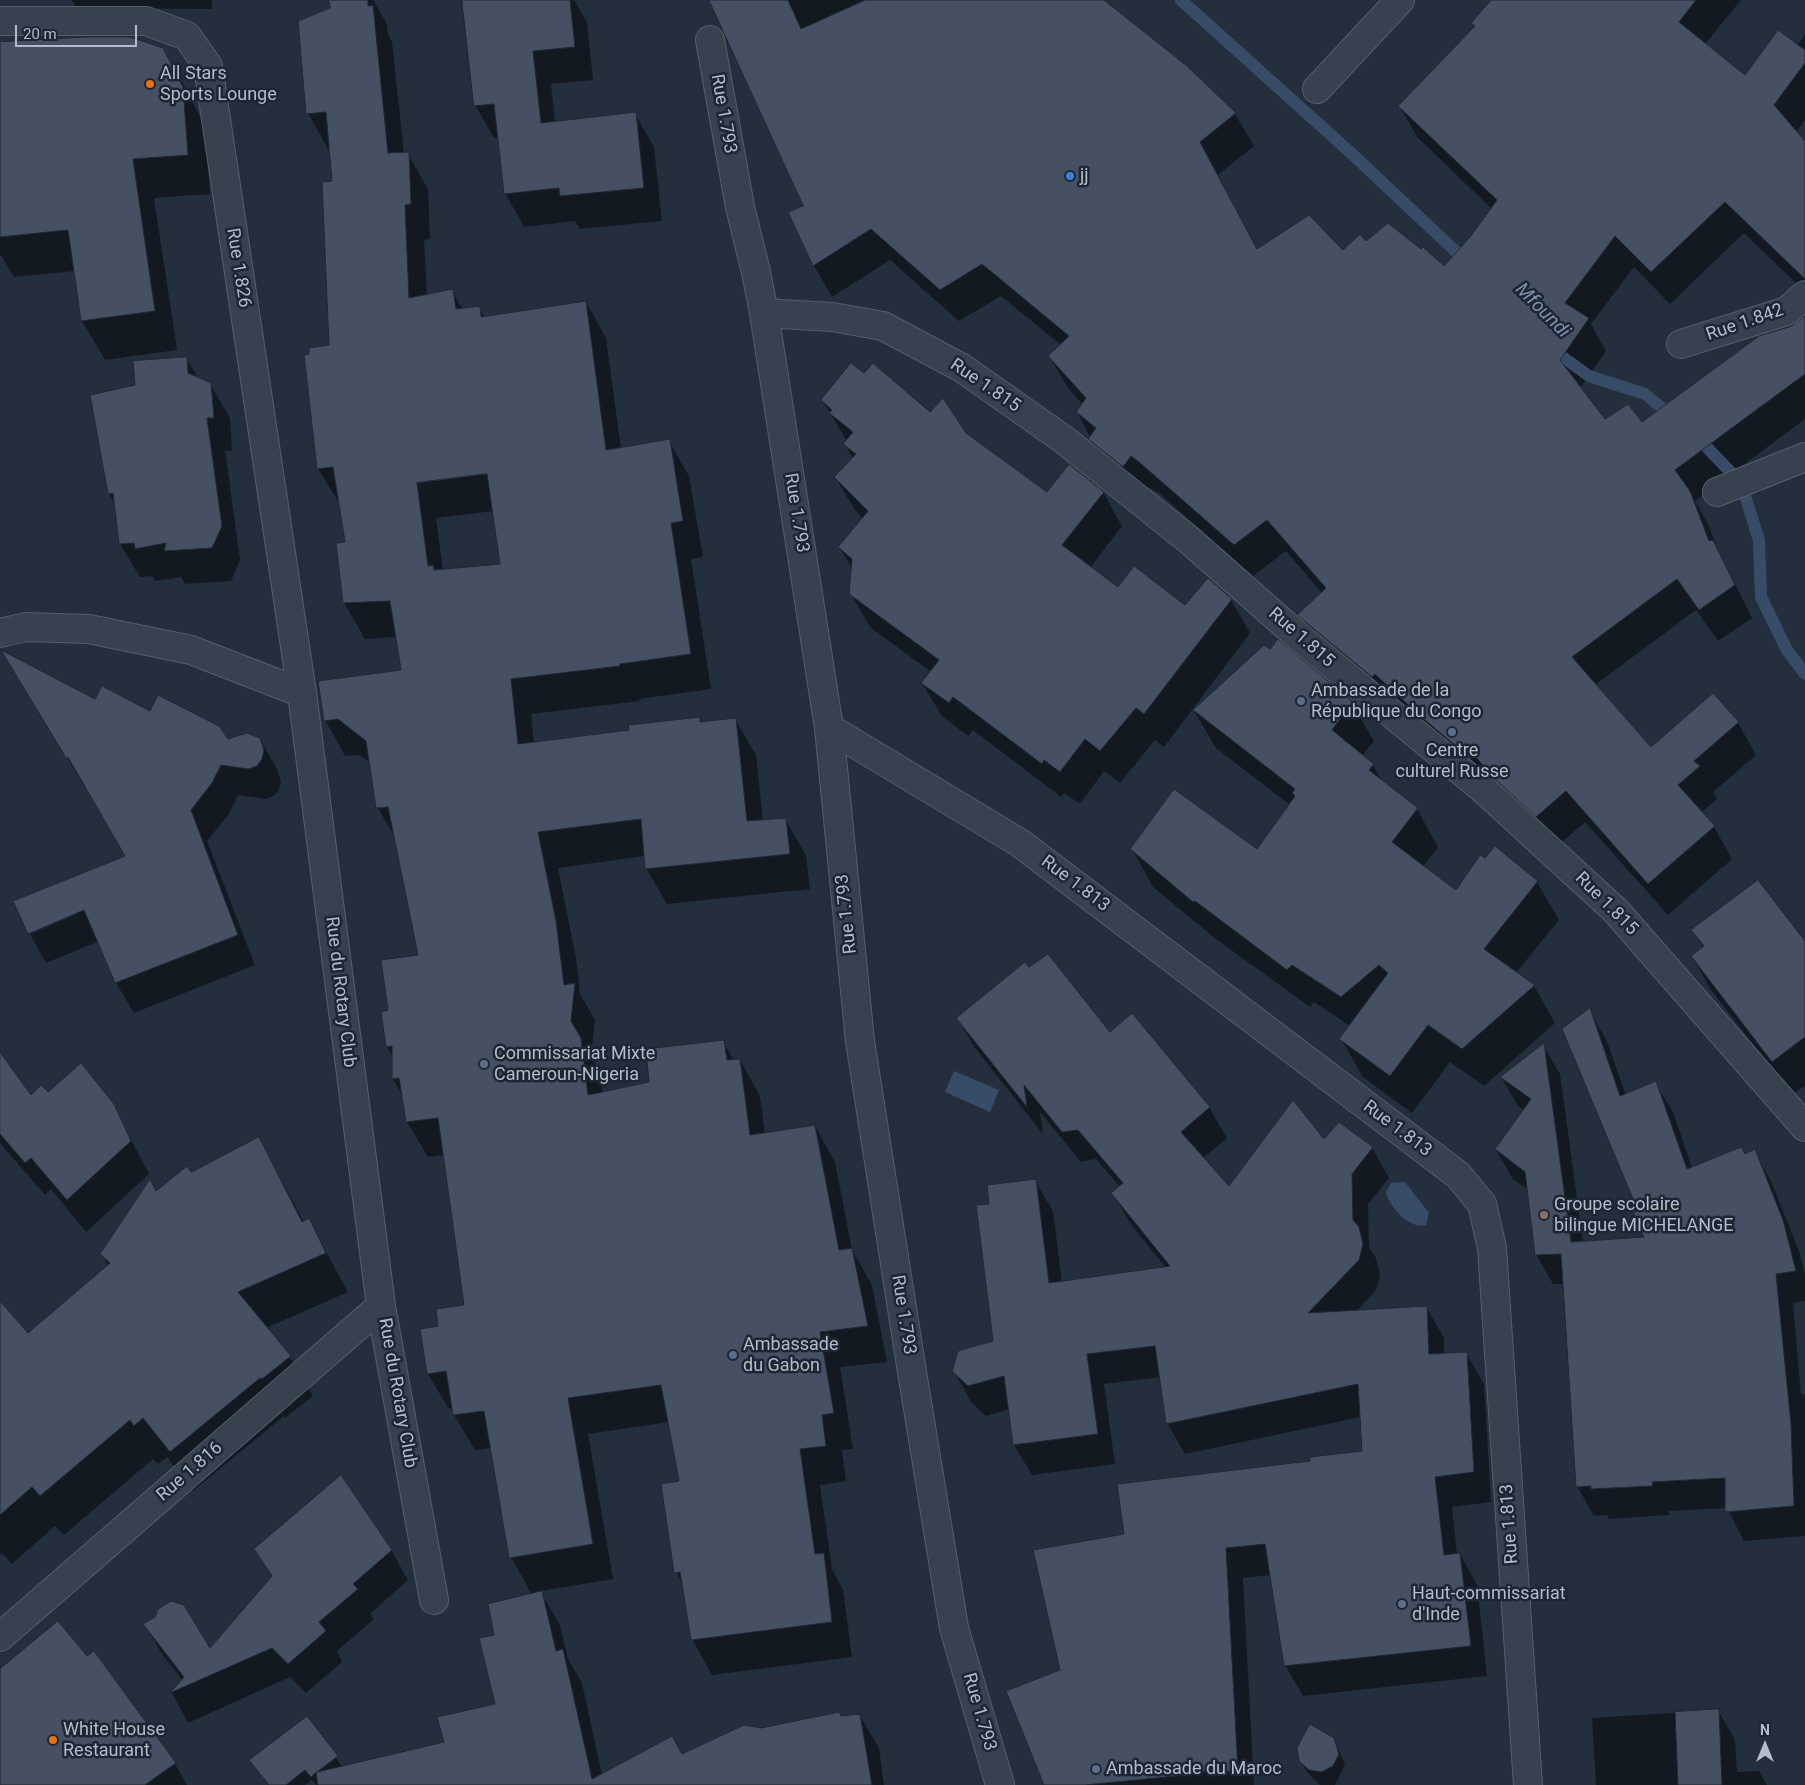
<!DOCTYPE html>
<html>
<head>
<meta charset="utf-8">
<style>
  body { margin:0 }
  #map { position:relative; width:1805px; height:1785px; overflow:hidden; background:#242f3e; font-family:Roboto,sans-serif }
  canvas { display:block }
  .north { position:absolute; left:1740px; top:1720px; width:50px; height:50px; -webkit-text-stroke:4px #1d2633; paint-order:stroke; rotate:0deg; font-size:14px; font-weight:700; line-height:20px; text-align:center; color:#b4bcc9 }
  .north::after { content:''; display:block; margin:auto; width:18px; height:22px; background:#b4bcc9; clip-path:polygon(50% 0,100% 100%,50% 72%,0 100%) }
  .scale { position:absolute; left:15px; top:25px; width:122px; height:22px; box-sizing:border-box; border:2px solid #b4bcc9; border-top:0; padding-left:6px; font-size:15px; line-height:18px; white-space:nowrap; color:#b4bcc9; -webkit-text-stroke:4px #1d2633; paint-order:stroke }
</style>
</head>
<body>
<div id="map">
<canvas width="1805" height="1785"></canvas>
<div class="north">N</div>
<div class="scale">20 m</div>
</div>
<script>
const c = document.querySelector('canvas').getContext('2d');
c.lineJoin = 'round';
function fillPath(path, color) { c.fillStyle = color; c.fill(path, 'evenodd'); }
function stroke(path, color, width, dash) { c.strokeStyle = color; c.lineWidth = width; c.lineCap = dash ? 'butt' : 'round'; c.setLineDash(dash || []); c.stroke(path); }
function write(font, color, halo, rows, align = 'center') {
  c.font = font + ' Roboto,sans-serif'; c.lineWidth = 5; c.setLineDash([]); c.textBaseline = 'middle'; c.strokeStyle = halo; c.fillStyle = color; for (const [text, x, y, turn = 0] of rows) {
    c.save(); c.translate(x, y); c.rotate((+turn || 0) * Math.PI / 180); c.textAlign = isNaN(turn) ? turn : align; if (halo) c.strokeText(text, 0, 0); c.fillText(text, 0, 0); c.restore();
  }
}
const water = new Path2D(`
  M 954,1071 L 999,1090 L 990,1112 L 945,1092 Z
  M 1405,1182 L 1429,1213 L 1426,1225 C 1409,1229 1390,1208 1386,1192 L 1391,1183 Z`);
const shadow = new Path2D(`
  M 72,0 L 212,0 L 212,9 L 76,8 Z
  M 330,0 L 373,0 L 387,24 L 388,34 L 392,42 L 404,154 L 408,154 L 428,189 L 430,239 L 424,240 L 427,296 L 452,291 L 463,310 L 479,308 L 485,318 L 586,302 L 606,338 L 621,449 L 669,441 L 689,476 L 703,557 L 691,559 L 711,689 L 639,699 L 640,701 L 531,714 L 534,743 L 630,731 L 699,718 L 702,723 L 735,719 L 756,755 L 763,821 L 785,819 L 806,855 L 810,889 L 667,904 L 646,868 L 645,856 L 558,868 L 576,958 L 580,994 L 595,1020 L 591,1057 L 601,1074 L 603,1093 L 651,1083 L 723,1042 L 734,1060 L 740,1060 L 760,1096 L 765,1134 L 815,1126 L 835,1162 L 852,1250 L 872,1285 L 887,1362 L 840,1367 L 853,1449 L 842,1450 L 846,1481 L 820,1485 L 832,1569 L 843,1590 L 852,1657 L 712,1675 L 692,1639 L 683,1585 L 676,1572 L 680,1482 L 669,1422 L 588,1434 L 613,1579 L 540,1591 L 560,1625 L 568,1659 L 582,1683 L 602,1775 L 681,1756 L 761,1729 L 860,1716 L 879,1748 L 884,1785 L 455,1785 L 445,1743 L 497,1705 L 496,1636 L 532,1595 L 511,1557 L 492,1448 L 475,1450 L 454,1415 L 453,1408 L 449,1409 L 428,1374 L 439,1328 L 465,1306 L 444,1155 L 428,1157 L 407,1122 L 403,1097 L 393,1079 L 393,1057 L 387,1047 L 383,1013 L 389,1011 L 420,956 L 397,841 L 378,808 L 371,763 L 359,755 L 345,756 L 325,720 L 403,671 L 397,637 L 365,639 L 344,603 L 338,544 L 346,544 L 340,504 L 318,469 L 331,346 L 333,182 L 330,149 L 328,149 L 308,113 L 332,9 ZM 494,511 L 502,565 L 443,570 L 436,518 Z
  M 464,0 L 574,0 L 587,22 L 593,80 L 551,84 L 555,122 L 635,114 L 654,147 L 662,221 L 580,229 L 575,221 L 524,227 L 505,193 L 499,138 L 494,138 L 475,105 Z
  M 710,0 L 1102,0 L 1186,67 L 1235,114 L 1254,146 L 1218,175 L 1257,250 L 1343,251 L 1366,243 L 1444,267 L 1471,238 L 1492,209 L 1418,138 L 1399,106 L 1475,28 L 1472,23 L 1493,0 L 1741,0 L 1705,44 L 1745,77 L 1797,46 L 1805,34 L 1805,120 L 1796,132 L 1805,143 L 1805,292 L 1744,233 L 1670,304 L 1634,267 L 1591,324 L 1606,351 L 1580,388 L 1605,420 L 1642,424 L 1760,337 L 1798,324 L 1805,318 L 1805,419 L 1695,501 L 1708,524 L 1718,550 L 1752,618 L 1718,641 L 1696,610 L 1595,685 L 1651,749 L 1713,695 L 1738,723 L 1756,755 L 1713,792 L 1717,799 L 1701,813 L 1714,827 L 1732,859 L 1668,915 L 1585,822 L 1555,848 L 1317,647 L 1299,615 L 1322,593 L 1286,551 L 1253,576 L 1159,493 L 1150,488 L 1142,498 L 1108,471 L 1077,412 L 1082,404 L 1068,388 L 1049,356 L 1061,345 L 1001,296 L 959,321 L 890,260 L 832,297 L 814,266 L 790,213 L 805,206 Z
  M 0,43 L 163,49 L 186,89 L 205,127 L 210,194 L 154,198 L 177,350 L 105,360 L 82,321 L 75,271 L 14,277 L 0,254 Z
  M 187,359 L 198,378 L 210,384 L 230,418 L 232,451 L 225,450 L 240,560 L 231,581 L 185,584 L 181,577 L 155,581 L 152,576 L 140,577 L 120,544 L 116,505 L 109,494 L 91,396 L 137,386 Z
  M 865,375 L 966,434 L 1047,494 L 1103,492 L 1122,526 L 1090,568 L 1118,589 L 1185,607 L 1231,600 L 1250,633 L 1164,747 L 1155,740 L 1120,783 L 1104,771 L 1080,804 L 1064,793 L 1061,797 L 973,730 L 968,736 L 942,716 L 922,683 L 931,672 L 870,627 L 851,594 L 853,570 L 839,547 L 863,519 L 855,510 L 835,477 L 853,459 L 845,444 L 847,441 L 822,400 Z
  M 20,680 L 96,701 L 150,712 L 227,740 L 260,739 L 277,769 L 281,781 L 279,790 L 274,796 L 266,799 L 238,795 L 229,814 L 207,841 L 255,965 L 134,1013 L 116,983 L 99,941 L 46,963 L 30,934 L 77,914 L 76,912 L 127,856 L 86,785 L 85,787 Z
  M 1352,703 L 1374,741 L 1362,756 L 1373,765 L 1383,783 L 1417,809 L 1438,847 L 1423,867 L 1456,892 L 1537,882 L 1559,920 L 1516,973 L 1534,986 L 1555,1023 L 1484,1086 L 1450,1062 L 1412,1113 L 1363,1077 L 1341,1039 L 1350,1026 L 1314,1002 L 1310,1007 L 1216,939 L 1153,887 L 1132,849 L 1258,851 L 1290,805 L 1216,748 L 1194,711 Z
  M 1693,931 L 1805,943 L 1805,1086 L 1792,1094 L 1711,990 L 1692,956 L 1703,948 Z
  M 1589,1010 L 1606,1039 L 1626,1095 L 1655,1083 L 1673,1112 L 1692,1168 L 1754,1151 L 1771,1181 L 1799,1251 L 1805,1274 L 1805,1301 L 1793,1303 L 1801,1395 L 1805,1394 L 1805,1536 L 1744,1541 L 1727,1508 L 1669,1511 L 1669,1515 L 1609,1519 L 1607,1515 L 1594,1516 L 1577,1486 L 1564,1284 L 1553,1284 L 1536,1254 L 1528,1190 L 1513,1179 L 1496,1150 L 1525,1111 L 1518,1106 L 1501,1077 L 1543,1045 L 1560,1074 L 1583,1242 L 1646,1238 Z
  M 957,1018 L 1110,1034 L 1209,1107 L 1227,1138 L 1203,1158 L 1229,1188 L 1324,1141 L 1372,1148 L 1389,1178 L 1368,1204 L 1369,1247 L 1376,1258 L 1380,1275 L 1376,1290 L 1356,1312 L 1426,1307 L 1444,1338 L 1444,1354 L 1466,1353 L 1484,1384 L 1491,1502 L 1452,1507 L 1457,1555 L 1460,1554 L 1477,1585 L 1487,1676 L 1303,1696 L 1285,1665 L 1271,1575 L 1243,1578 L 1254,1785 L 1045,1785 L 1061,1670 L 1125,1535 L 1312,1462 L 1363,1452 L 1361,1417 L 1185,1454 L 1167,1423 L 1161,1377 L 1104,1384 L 1115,1464 L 1032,1475 L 1014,1445 L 1010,1409 L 986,1416 L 971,1402 L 954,1371 L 995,1342 L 990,1205 L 1035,1181 L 1053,1211 L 1062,1283 L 1166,1268 L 1130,1223 L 1113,1193 L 1120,1187 L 1096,1159 L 1081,1162 L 1040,1112 L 1043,1134 L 975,1048 Z
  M 0,1054 L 30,1096 L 48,1094 L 113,1105 L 149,1174 L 86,1232 L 51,1189 L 45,1195 L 0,1143 Z
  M 259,1138 L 304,1222 L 309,1220 L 348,1292 L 266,1328 L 290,1357 L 313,1396 L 285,1418 L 284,1416 L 193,1491 L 167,1457 L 158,1464 L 153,1459 L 64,1535 L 55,1526 L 12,1564 L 2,1553 L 0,1555 L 0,1335 L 28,1335 L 108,1266 L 102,1254 L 157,1193 Z
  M 256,1549 L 391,1550 L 408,1580 L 370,1614 L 374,1619 L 337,1651 L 342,1662 L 306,1693 L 290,1677 L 188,1723 L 172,1693 L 183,1681 L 162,1654 L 145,1624 L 209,1650 L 272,1578 Z
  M 0,1671 L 175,1764 L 187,1785 L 0,1785 Z
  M 1718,1710 L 1735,1740 L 1737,1772 L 1759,1771 L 1767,1785 L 1596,1785 L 1592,1718 Z
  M 307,1718 L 343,1768 L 320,1785 L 316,1785 L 312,1780 L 305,1785 L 269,1785 L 251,1760 Z
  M 1334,1738 L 1345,1765 L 1335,1785 L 1320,1785 L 1307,1772 L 1300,1760 Z`);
const stream = new Path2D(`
  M 1181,0 L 1351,153 L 1468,263
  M 1549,347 L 1589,376 L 1645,394 L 1674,418
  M 1695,435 L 1741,483 L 1759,540 L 1761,597 L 1787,650 L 1805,674`);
const building = new Path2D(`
  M 329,0 L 368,0 L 368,6 L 373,5 L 388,153 L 409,152 L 411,204 L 405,205 L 409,298 L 453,289 L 456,309 L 480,306 L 481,317 L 586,301 L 606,450 L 670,439 L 683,521 L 671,523 L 691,654 L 620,664 L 620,666 L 511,679 L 518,744 L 629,730 L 628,725 L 700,717 L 700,722 L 736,718 L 747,821 L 786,818 L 790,854 L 645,869 L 641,819 L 538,832 L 556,921 L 564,985 L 575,983 L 571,1021 L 581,1038 L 588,1095 L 649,1082 L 646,1049 L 724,1040 L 727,1060 L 740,1059 L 750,1135 L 815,1125 L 839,1250 L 852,1248 L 868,1326 L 820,1332 L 834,1413 L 822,1415 L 826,1446 L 800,1449 L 815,1554 L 824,1553 L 832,1622 L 691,1640 L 680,1572 L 674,1573 L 661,1484 L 679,1481 L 661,1385 L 568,1398 L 593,1544 L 509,1558 L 484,1411 L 453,1415 L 446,1371 L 427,1374 L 420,1329 L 438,1326 L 436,1309 L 464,1305 L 438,1118 L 406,1122 L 399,1078 L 392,1079 L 392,1046 L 386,1047 L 381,1012 L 388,1010 L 381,960 L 418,955 L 388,807 L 376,808 L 366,741 L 338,719 L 324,721 L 318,681 L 401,670 L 390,601 L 343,603 L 336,543 L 345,542 L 333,467 L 317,469 L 304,355 L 309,354 L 309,348 L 329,345 L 322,182 L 332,181 L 326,112 L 306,114 L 298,21 L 330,8 ZM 487,474 L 500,564 L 434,570 L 433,565 L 428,566 L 417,483 Z
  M 462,0 L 570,0 L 575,47 L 533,51 L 541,123 L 636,112 L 644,188 L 560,196 L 559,188 L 504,194 L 494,104 L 474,106 Z
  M 709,0 L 788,0 L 801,29 L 865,0 L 1104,0 L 1187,66 L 1236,113 L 1200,142 L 1257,249 L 1309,215 L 1343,250 L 1360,234 L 1366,241 L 1388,223 L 1421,249 L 1423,247 L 1444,266 L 1470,237 L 1497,200 L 1398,106 L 1475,26 L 1471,23 L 1491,0 L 1696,0 L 1679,22 L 1745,75 L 1778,30 L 1805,50 L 1805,63 L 1774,105 L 1805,141 L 1805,279 L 1725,202 L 1651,272 L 1615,236 L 1565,303 L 1589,318 L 1560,360 L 1605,419 L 1628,404 L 1642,422 L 1759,336 L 1792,326 L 1805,316 L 1805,374 L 1675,470 L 1690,491 L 1709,541 L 1713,540 L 1735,585 L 1699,610 L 1677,579 L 1572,657 L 1651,747 L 1713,693 L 1739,722 L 1694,761 L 1700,766 L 1678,785 L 1715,826 L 1648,884 L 1566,791 L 1536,817 L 1496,780 L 1474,755 L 1470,758 L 1418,714 L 1375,674 L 1372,677 L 1297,615 L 1326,588 L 1267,520 L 1234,545 L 1139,462 L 1131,456 L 1123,467 L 1088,439 L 1096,428 L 1076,412 L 1086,398 L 1048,356 L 1069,336 L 982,264 L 940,290 L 871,229 L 813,266 L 788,212 L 803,206 Z
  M 86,37 L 130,37 L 163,48 L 183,87 L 188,155 L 133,159 L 155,311 L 81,321 L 68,230 L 0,237 L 0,42 Z
  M 187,357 L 188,373 L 211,383 L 214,418 L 207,418 L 222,526 L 212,548 L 164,551 L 166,543 L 135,549 L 134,543 L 119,544 L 113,493 L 108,494 L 90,395 L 135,385 L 133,361 Z
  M 851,363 L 864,373 L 873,363 L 930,412 L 943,398 L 966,433 L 1047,492 L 1069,464 L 1104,492 L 1062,545 L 1118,587 L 1134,566 L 1185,605 L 1208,578 L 1232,599 L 1144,714 L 1136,708 L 1100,751 L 1085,739 L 1060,772 L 1044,760 L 1042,764 L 953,697 L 949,703 L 921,683 L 939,660 L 849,594 L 852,559 L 838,547 L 868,511 L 834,477 L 856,454 L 843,444 L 853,432 L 829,413 L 832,410 L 821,400 Z
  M 1278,639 L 1353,702 L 1332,730 L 1374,764 L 1369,770 L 1418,808 L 1392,842 L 1456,890 L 1480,855 L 1485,858 L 1495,846 L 1538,881 L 1484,949 L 1535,985 L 1462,1049 L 1428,1025 L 1390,1076 L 1339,1039 L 1388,973 L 1379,965 L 1341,997 L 1292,965 L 1287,970 L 1195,901 L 1193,902 L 1130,849 L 1174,789 L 1257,849 L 1295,796 L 1292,793 L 1295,789 L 1193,710 L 1264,645 L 1270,649 Z
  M 1,650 L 95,699 L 102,686 L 150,711 L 158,695 L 219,726 L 228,739 L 247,733 L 260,738 L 264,750 L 262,759 L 257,766 L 248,769 L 221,765 L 212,783 L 191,810 L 238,935 L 115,983 L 84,910 L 28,934 L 13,901 L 125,856 L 68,757 L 67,759 Z
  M 1758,880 L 1805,941 L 1805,1037 L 1772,1062 L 1691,956 L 1704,946 L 1691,930 Z
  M 1048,954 L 1110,1032 L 1132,1013 L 1210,1107 L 1181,1132 L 1229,1186 L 1293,1100 L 1324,1139 L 1339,1122 L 1373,1147 L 1352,1174 L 1353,1220 L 1359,1227 L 1363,1244 L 1359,1260 L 1308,1313 L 1427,1306 L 1429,1354 L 1467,1352 L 1474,1472 L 1435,1477 L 1444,1555 L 1460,1553 L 1471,1646 L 1284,1666 L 1265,1544 L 1226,1548 L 1238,1771 L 1197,1772 L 1198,1774 L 1085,1785 L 1044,1785 L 1006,1691 L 1060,1670 L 1033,1550 L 1124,1534 L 1117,1484 L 1310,1461 L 1310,1457 L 1362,1451 L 1358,1384 L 1166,1424 L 1155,1346 L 1087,1354 L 1098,1434 L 1013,1445 L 1004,1376 L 968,1386 L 952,1371 L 958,1351 L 993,1341 L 976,1205 L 989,1204 L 987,1185 L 1036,1179 L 1049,1283 L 1170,1266 L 1111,1193 L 1123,1183 L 1078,1130 L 1062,1132 L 1024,1085 L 1027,1107 L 956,1018 L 1025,962 L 1029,967 Z
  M 1590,1008 L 1620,1096 L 1656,1081 L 1687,1169 L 1741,1147 L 1745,1154 L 1755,1149 L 1783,1220 L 1796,1271 L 1776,1274 L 1791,1424 L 1794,1506 L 1725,1512 L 1725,1478 L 1652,1482 L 1653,1486 L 1591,1489 L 1591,1486 L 1576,1487 L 1561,1254 L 1535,1255 L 1525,1172 L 1495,1149 L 1531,1099 L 1500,1077 L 1544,1043 L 1571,1242 L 1644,1237 L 1634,1213 L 1638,1211 L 1562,1029 Z
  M 0,1052 L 31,1095 L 41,1085 L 48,1092 L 81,1063 L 114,1104 L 131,1141 L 67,1200 L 31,1158 L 25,1163 L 0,1134 Z
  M 259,1137 L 302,1222 L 309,1218 L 326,1253 L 238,1292 L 291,1356 L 262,1379 L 260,1378 L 170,1452 L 143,1418 L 134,1426 L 130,1420 L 40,1496 L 32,1487 L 0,1515 L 0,1301 L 28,1333 L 110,1263 L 100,1254 L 150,1179 L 156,1191 L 187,1166 L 191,1172 Z
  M 341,1475 L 392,1550 L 353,1584 L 358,1589 L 319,1622 L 326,1631 L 288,1664 L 272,1648 L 170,1693 L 184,1677 L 143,1624 L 155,1617 L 158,1609 L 171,1601 L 184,1605 L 210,1648 L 272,1576 L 254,1549 Z
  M 542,1591 L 556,1651 L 563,1649 L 592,1779 L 672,1736 L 682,1754 L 744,1725 L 761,1728 L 839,1712 L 841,1716 L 860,1714 L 872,1785 L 318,1785 L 316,1772 L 311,1777 L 305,1770 L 286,1785 L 269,1785 L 249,1760 L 307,1716 L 338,1756 L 317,1772 L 444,1742 L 437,1717 L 495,1704 L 479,1638 L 494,1635 L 488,1604 Z
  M 58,1621 L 87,1656 L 94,1651 L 176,1763 L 145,1785 L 0,1785 L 0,1669 Z
  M 1719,1709 L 1722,1785 L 1678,1785 L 1675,1712 Z
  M 1310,1724 L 1334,1738 L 1339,1754 L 1333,1766 L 1322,1772 L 1309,1770 L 1299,1761 L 1297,1748 Z`);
const minor = new Path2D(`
  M 0,21 L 146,21 L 187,36 L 208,66 L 302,693
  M 710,40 L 740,207 L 756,272 L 764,313 L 829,728 L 860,1041 L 913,1378 L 954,1628 L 1000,1785
  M 1317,89 L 1400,0
  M 764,313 L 832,317 L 883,326 L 962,368 L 1063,439 L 1189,540 L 1299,637 L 1483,789 L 1616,911 L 1805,1127
  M 1681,344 L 1787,311 L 1805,295
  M 1717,492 L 1805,457
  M 0,633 L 26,627 L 89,629 L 191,650 L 302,693 L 381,1306 L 434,1600
  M 829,728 L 1020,843 L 1458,1175 L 1482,1204 L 1492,1248 L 1528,1785
  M 0,1637 L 381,1306`);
const markers = [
  [150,84,5,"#e8710a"],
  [1070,176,5,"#3f7fe0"],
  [1301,701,5,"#5c6f8a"],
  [1452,732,5,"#5c6f8a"],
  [484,1064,5,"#5c6f8a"],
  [1544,1215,5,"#8d6e63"],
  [733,1355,5,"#5c6f8a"],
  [1402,1604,5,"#5c6f8a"],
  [53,1740,5,"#e8710a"],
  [1096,1769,5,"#5c6f8a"]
];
const poiNames = [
  ["All Stars",160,74],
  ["Sports Lounge",160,95],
  ["jj",1080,176],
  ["Ambassade de la",1311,691],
  ["République du Congo",1311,712],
  ["Centre",1452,751,"center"],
  ["culturel Russe",1452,772,"center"],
  ["Commissariat Mixte",494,1054],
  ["Cameroun-Nigeria",494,1075],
  ["Groupe scolaire",1554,1205],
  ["bilingue MICHELANGE",1554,1226],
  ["Ambassade",743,1345],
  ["du Gabon",743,1366],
  ["Haut-commissariat",1412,1594],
  ["d'Inde",1412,1615],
  ["White House",63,1730],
  ["Restaurant",63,1751],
  ["Ambassade du Maroc",1106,1769]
];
const streetNames = [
  ["Rue 1.793",723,114,80],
  ["Rue 1.826",238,268,81],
  ["Rue 1.842",1745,323,-19],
  ["Rue 1.815",985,386,34],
  ["Rue 1.793",796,513,81],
  ["Rue 1.815",1301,638,41],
  ["Rue 1.813",1075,884,37],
  ["Rue 1.815",1606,904,45],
  ["Rue 1.793",847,914,-96],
  ["Rue du Rotary Club",340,992,83],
  ["Rue 1.813",1397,1129,37],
  ["Rue 1.793",903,1315,81],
  ["Rue du Rotary Club",397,1393,80],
  ["Rue 1.816",190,1472,-41],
  ["Rue 1.813",1510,1524,-94],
  ["Rue 1.793",979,1712,74]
];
const waterNames = [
  ["Mfoundi",1542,311,45]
];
fillPath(water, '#394c67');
fillPath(shadow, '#0007');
stroke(stream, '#394c67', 12);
fillPath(building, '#455162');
stroke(building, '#1f2835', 1);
stroke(minor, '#565f6c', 30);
stroke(minor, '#38414e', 28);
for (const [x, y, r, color] of markers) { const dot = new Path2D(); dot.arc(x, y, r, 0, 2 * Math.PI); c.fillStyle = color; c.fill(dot); stroke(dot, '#1d2633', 2); }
write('18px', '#b4bcc9', '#1d2633', poiNames, 'left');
write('18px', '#b4bcc9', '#1d2633', streetNames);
write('italic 19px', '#7c92b1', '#1d2633', waterNames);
</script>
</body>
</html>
